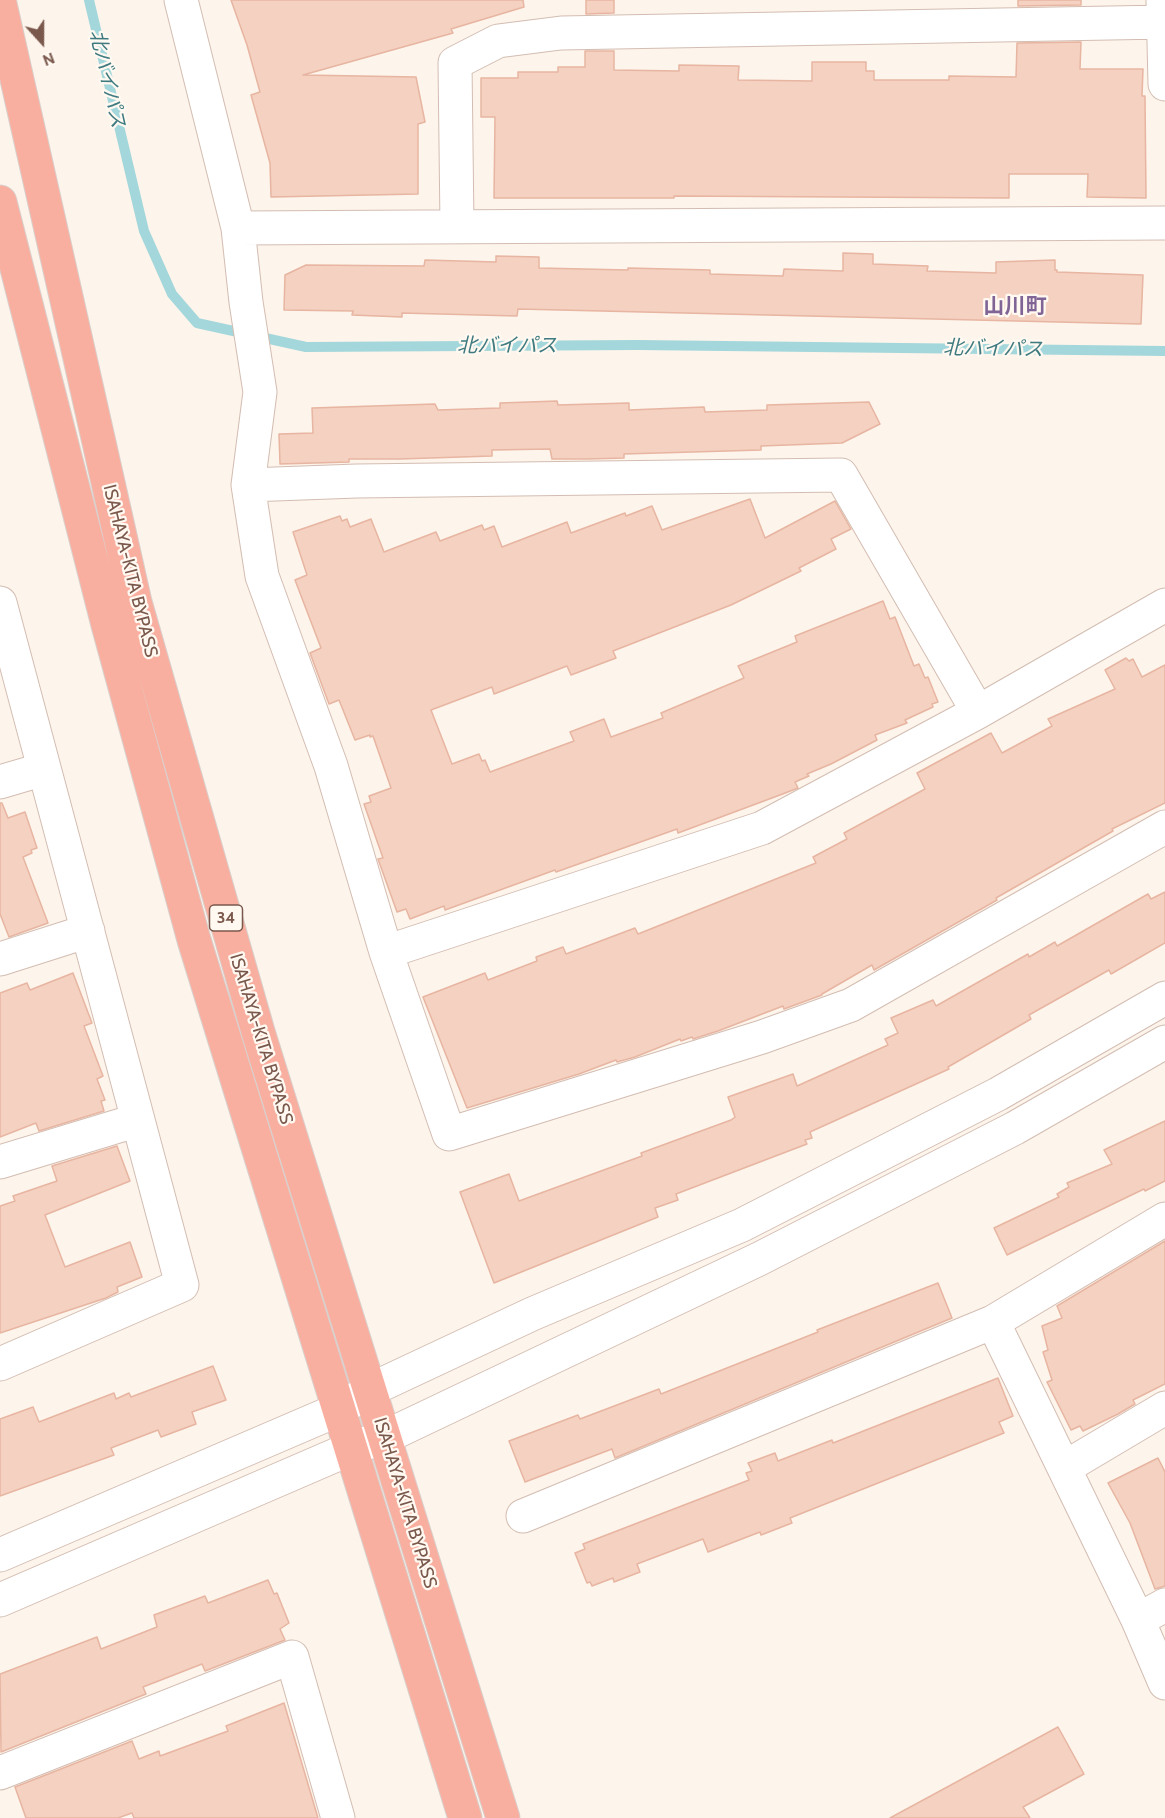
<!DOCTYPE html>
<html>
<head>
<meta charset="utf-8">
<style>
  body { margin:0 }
  #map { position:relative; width:1165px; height:1818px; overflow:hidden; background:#fdf4eb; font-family:Cabin,sans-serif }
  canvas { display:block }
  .north { position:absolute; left:12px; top:12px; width:60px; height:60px; -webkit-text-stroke:4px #fff9f2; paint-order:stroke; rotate:159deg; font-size:16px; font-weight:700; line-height:24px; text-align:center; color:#7a584c }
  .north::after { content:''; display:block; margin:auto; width:21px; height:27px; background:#7a584c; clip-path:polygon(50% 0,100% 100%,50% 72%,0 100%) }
</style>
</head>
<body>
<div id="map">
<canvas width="1165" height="1818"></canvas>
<div class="north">N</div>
</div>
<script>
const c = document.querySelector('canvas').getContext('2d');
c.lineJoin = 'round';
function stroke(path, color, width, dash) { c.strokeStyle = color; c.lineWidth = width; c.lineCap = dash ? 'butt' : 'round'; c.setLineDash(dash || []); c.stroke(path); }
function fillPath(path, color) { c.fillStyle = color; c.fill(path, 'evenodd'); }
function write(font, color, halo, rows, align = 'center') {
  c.font = font + ' Cabin,"Noto Sans JP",sans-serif'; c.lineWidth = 4.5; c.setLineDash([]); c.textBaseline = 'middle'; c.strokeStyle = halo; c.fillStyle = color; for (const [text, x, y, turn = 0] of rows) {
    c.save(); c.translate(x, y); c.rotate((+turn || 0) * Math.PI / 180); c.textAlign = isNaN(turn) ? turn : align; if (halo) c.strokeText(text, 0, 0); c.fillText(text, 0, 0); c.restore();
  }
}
const stream = new Path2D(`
  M 89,0 L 144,231 L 172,294 L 197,323 L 306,347 L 637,345 L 1165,351`);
const building = new Path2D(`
  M 231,0 L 523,0 L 524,7 L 451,29 L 453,33 L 303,75 L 416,77 L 425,122 L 418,124 L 418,194 L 271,197 L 270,163 L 251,95 L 260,92 L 247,45 Z
  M 586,0 L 614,0 L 614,13 L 586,14 Z
  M 1018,0 L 1081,0 L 1081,5 L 1018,6 Z
  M 1081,42 L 1080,69 L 1143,69 L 1142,96 L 1145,96 L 1146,198 L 1087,197 L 1088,174 L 1009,174 L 1009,198 L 674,196 L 674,198 L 494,198 L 495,117 L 481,117 L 481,78 L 518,78 L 518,72 L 558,72 L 558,67 L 585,67 L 585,51 L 614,51 L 614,70 L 679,71 L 679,65 L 739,66 L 738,80 L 812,81 L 812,62 L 866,62 L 866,71 L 874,71 L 874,80 L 949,80 L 949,76 L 1016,77 L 1017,43 Z
  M 843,253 L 873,254 L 873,264 L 928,266 L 927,271 L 996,273 L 996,262 L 1055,260 L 1055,270 L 1057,270 L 1057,272 L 1143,275 L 1141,324 L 518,309 L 517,316 L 402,313 L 402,317 L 352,315 L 353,311 L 284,310 L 285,275 L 306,265 L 424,266 L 425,260 L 496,262 L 496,256 L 539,257 L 539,268 L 628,270 L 628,268 L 710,270 L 710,274 L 783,276 L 784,269 L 843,271 Z
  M 557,401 L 558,405 L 629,403 L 629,410 L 704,407 L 705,412 L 767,410 L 767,405 L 869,402 L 880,424 L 842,443 L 761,446 L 761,450 L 624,454 L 624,458 L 587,459 L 552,459 L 550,449 L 492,450 L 492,456 L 400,459 L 349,459 L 349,462 L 280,464 L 279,434 L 313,433 L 312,408 L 435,404 L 438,410 L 500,408 L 500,403 Z
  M 750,499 L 765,538 L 835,501 L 851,529 L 831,539 L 836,549 L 799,568 L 801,571 L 731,605 L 613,651 L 616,658 L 571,675 L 567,666 L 494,694 L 492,687 L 431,710 L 452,764 L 479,754 L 482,761 L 485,760 L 490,772 L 574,741 L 570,732 L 604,719 L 611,737 L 663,718 L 661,713 L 744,678 L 738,666 L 797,642 L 795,636 L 883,601 L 890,619 L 895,617 L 914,666 L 919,664 L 925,678 L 928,677 L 938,702 L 932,704 L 933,707 L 905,720 L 907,723 L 875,735 L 877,740 L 831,764 L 807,774 L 809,776 L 795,782 L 798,788 L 780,795 L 678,833 L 677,829 L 556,872 L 555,870 L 445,910 L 444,906 L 410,919 L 406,909 L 397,912 L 378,859 L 383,858 L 364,804 L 371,802 L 369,796 L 391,788 L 373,736 L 370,737 L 370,735 L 355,740 L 339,700 L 329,704 L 310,653 L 321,648 L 295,580 L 307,575 L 293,532 L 340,516 L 342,521 L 347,519 L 350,527 L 371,519 L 384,552 L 436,532 L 440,541 L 482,525 L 484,530 L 494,526 L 502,547 L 567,522 L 571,533 L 625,513 L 626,516 L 652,506 L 662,530 Z
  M 1126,658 L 1129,661 L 1133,659 L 1142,677 L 1165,665 L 1165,803 L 1112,829 L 1113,831 L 996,898 L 997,900 L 874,970 L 872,965 L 822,994 L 822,995 L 784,1009 L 783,1006 L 718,1031 L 693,1039 L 692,1037 L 681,1041 L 680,1039 L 635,1057 L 617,1062 L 616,1060 L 579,1074 L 467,1108 L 423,997 L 485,973 L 488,980 L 537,961 L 536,957 L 563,947 L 566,954 L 635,928 L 638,934 L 816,863 L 813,857 L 847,839 L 844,833 L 925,789 L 917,773 L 991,733 L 1002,753 L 1052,726 L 1048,719 L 1115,689 L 1105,670 Z
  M 0,803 L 2,803 L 8,818 L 25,812 L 37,848 L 31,850 L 32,853 L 23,857 L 48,923 L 9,937 L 0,914 Z
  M 1165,892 L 1165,943 L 1111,974 L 1109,970 L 1029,1015 L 1031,1019 L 948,1067 L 949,1069 L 810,1132 L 812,1138 L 805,1140 L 807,1144 L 676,1194 L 678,1200 L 655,1208 L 658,1217 L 494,1283 L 460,1192 L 509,1174 L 519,1201 L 642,1156 L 641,1153 L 731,1120 L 735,1117 L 728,1097 L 793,1074 L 797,1086 L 888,1045 L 885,1039 L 898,1033 L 891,1018 L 933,1000 L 936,1006 L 1028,954 L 1029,957 L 1055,942 L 1057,946 L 1148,894 L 1151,899 Z
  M 73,973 L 92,1023 L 84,1026 L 103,1076 L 97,1079 L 105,1100 L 101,1101 L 104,1111 L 39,1131 L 36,1123 L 0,1137 L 0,993 L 27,983 L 30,990 Z
  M 1165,1121 L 1165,1181 L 1145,1191 L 1144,1189 L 1007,1255 L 994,1228 L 1059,1197 L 1057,1194 L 1069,1187 L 1067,1183 L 1112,1164 L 1104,1150 Z
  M 117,1146 L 130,1181 L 45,1215 L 65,1267 L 130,1242 L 142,1277 L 117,1287 L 118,1292 L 106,1298 L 0,1333 L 0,1206 L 15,1201 L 13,1196 L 57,1181 L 52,1166 Z
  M 1165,1241 L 1165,1384 L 1133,1400 L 1135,1404 L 1118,1414 L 1083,1431 L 1080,1426 L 1071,1430 L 1047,1382 L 1052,1380 L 1043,1352 L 1048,1350 L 1042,1326 L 1062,1318 L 1057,1306 Z
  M 938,1283 L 952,1318 L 615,1458 L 612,1449 L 525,1482 L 509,1441 L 578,1415 L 580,1419 L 659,1389 L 661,1394 L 818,1332 L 817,1330 Z
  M 213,1366 L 226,1400 L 192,1412 L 196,1424 L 161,1437 L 158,1430 L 111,1448 L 114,1455 L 0,1496 L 0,1419 L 33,1407 L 39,1422 L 114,1393 L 116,1399 L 129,1393 L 131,1397 Z
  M 998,1378 L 1013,1416 L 999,1422 L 1004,1433 L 790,1518 L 792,1523 L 761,1535 L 760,1532 L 708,1552 L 703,1539 L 637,1564 L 640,1572 L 614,1582 L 613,1578 L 592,1586 L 590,1582 L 587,1583 L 575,1553 L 585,1549 L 583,1544 L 749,1480 L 746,1473 L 752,1471 L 748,1463 L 775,1453 L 778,1461 L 832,1440 L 833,1443 Z
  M 1158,1458 L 1165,1472 L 1165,1586 L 1155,1589 L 1130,1523 L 1108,1483 Z
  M 268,1580 L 274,1594 L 277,1593 L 289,1623 L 280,1629 L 285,1640 L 205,1671 L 202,1664 L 143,1687 L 146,1694 L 1,1752 L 0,1674 L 97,1637 L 101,1649 L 157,1627 L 154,1615 L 205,1596 L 208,1603 Z
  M 284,1703 L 318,1818 L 134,1818 L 132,1813 L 118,1818 L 26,1818 L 15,1787 L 132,1741 L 139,1759 L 159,1751 L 160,1756 L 228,1731 L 226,1726 Z
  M 1058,1727 L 1084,1774 L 1023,1807 L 1030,1818 L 890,1818 Z`);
const minor = new Path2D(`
  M 181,0 L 238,228 L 246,302 L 260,392 L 248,485 L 262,576 L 331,766 L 386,952 L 449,1134 L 762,1037 L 851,1005 L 1165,827
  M 1163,1 L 1165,84
  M 457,226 L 455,63 L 498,41 L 561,33 L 1165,22
  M 238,228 L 1165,223
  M 248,485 L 357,481 L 841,475 L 978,712
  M 0,603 L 182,1285 L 0,1364
  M 0,782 L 44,769
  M 386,952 L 762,828 L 978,712 L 1165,605
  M 0,959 L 88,931
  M 0,1162 L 138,1120
  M 993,1322 L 1138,1620 L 1165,1683
  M 1064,1468 L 1165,1408
  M 523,1516 L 993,1322 L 1165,1219
  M 0,1555 L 340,1409 L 370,1390 L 532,1314 L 742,1225 L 998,1094 L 1165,998
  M 0,1600 L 352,1448 L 385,1437 L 759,1259 L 1015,1128 L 1165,1042
  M 1138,1620 L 1165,1605
  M 0,1773 L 292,1657 L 338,1818`);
const highway = new Path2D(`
  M 0,4 L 135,602 L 259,1035 L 503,1818
  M 0,202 L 108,625 L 194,940 L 465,1818`);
const shields = [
  [226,918,33]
];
const shieldNames = [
  ["34",226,918]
];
const streetNames = [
  ["ISAHAYA-KITA BYPASS",130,571,76],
  ["ISAHAYA-KITA BYPASS",261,1039,73],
  ["ISAHAYA-KITA BYPASS",405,1503,73]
];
const waterNames = [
  ["北バイパス",107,79,77],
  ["北バイパス",507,346],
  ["北バイパス",993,349,1]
];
const quarterNames = [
  ["山川町",1015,307]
];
stroke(stream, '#a3d7db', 10);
fillPath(building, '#f4d1c1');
stroke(building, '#e7b5a1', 1.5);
stroke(minor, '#d3bdb2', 35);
stroke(highway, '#dad0cd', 35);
stroke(minor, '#fff', 33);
stroke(highway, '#f9afa0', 33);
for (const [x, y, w] of shields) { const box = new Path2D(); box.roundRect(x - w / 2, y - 13, w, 26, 4.5); c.fillStyle = '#fff9f2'; c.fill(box); stroke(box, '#7a584c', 1.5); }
write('bold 16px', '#7a584c', null, shieldNames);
write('18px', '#7a584c', '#fff9f2', streetNames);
write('italic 20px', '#3e7a7f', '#fff9f2', waterNames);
write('bold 21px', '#806496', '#fff9f2', quarterNames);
</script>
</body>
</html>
